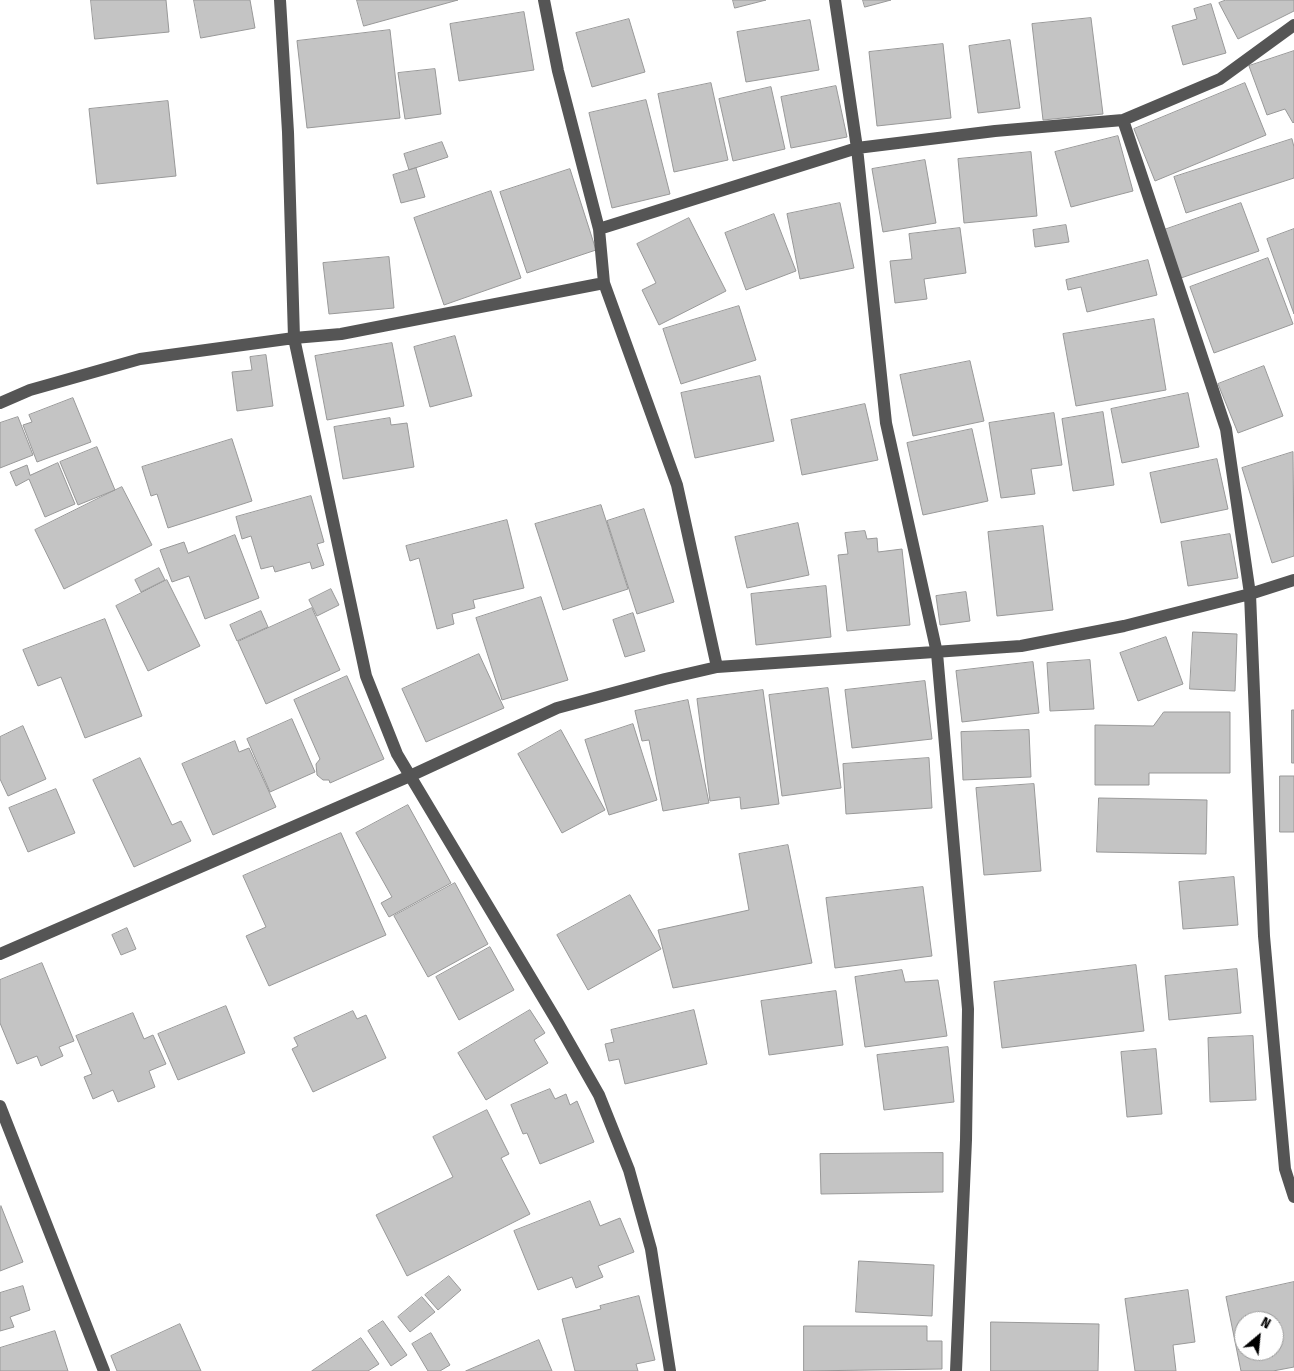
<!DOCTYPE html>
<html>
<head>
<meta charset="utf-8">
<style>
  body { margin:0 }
  #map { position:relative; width:1294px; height:1371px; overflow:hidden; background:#fff; font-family:"Fira Sans Condensed",sans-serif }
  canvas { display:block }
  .north { position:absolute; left:1234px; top:1311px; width:50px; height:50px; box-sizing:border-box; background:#fff; border:1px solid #999; border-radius:50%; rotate:28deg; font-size:14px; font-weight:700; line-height:20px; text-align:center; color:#000 }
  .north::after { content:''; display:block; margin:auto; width:18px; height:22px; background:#000; clip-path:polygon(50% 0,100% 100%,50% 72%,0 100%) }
</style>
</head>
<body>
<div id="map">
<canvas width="1294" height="1371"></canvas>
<div class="north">N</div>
</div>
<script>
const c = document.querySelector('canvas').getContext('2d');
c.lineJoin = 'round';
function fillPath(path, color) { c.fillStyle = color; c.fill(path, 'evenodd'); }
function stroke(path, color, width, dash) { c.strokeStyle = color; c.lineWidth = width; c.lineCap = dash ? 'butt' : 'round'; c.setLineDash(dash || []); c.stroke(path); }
const building = new Path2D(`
  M 91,0 L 166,0 L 169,32 L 95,39 Z
  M 194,0 L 250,0 L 255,28 L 201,38 Z
  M 357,0 L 458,0 L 364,26 Z
  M 733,0 L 766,0 L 735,8 Z
  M 863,0 L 891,0 L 865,7 Z
  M 1226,0 L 1294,0 L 1294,11 L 1238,39 L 1219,3 Z
  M 1211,4 L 1226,53 L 1183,65 L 1172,26 L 1197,19 L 1194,9 Z
  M 524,12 L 534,70 L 459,81 L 450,24 Z
  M 1091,18 L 1103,114 L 1043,120 L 1032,24 Z
  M 629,19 L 645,72 L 592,87 L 576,33 Z
  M 810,20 L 819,70 L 746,82 L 737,32 Z
  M 390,30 L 400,118 L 307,128 L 297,41 Z
  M 1010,40 L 1020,108 L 978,113 L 969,46 Z
  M 943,44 L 951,118 L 877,126 L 869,52 Z
  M 1294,51 L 1294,122 L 1293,123 L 1285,109 L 1267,115 L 1249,66 Z
  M 435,69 L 441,114 L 405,119 L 398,73 Z
  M 711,83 L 728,160 L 674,172 L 658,94 Z
  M 1245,83 L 1266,135 L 1155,181 L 1134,129 Z
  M 836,86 L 847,137 L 791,148 L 781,97 Z
  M 771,87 L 785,149 L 733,161 L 719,99 Z
  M 646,100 L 670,194 L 612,208 L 589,113 Z
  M 168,101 L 176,176 L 97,184 L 89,109 Z
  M 1118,136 L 1133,191 L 1071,207 L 1055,152 Z
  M 1292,139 L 1294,147 L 1294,178 L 1186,213 L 1174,177 Z
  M 442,142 L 448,157 L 409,170 L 404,154 Z
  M 1031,152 L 1037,216 L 964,223 L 958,159 Z
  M 925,160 L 936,223 L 883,232 L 872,169 Z
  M 416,168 L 425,197 L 401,203 L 393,175 Z
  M 570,169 L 596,250 L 527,273 L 500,192 Z
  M 491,191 L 521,278 L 444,305 L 414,218 Z
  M 840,203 L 854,268 L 800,279 L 787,214 Z
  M 1241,203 L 1259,251 L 1181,278 L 1164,230 Z
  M 774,214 L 796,271 L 746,290 L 725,233 Z
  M 689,218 L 726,291 L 659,325 L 642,290 L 656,283 L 637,244 Z
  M 1066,225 L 1069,242 L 1035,247 L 1033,230 Z
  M 960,228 L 966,273 L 924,279 L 927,299 L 895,303 L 890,261 L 912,259 L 909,234 Z
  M 1294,229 L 1294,314 L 1267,239 Z
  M 389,257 L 394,308 L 329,314 L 323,263 Z
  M 1268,258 L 1293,324 L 1214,353 L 1190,287 Z
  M 1148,260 L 1157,295 L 1087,312 L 1081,287 L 1068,290 L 1066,280 Z
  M 739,306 L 756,360 L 681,384 L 663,329 Z
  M 1154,319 L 1166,390 L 1076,406 L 1063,334 Z
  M 455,336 L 472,396 L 430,407 L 414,347 Z
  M 392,343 L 404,406 L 327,420 L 315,356 Z
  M 266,355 L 273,406 L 237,411 L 232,372 L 252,370 L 250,357 Z
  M 970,361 L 984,421 L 913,436 L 900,375 Z
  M 1264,366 L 1283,416 L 1238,433 L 1218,384 Z
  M 760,376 L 774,441 L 695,458 L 681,393 Z
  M 1188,393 L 1199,447 L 1122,463 L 1111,409 Z
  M 73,398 L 91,442 L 37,462 L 23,425 L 32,422 L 29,415 Z
  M 865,404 L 878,460 L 802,475 L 791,420 Z
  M 1103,412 L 1114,485 L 1073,491 L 1062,419 Z
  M 1054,413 L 1062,465 L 1031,469 L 1035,494 L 1001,498 L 989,423 Z
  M 18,417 L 33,455 L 0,468 L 0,423 Z
  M 390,418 L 391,425 L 407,423 L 414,467 L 343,479 L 334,427 Z
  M 972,429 L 988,501 L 923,515 L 907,443 Z
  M 232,439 L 252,501 L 168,528 L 157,494 L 151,496 L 142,467 Z
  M 97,447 L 115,490 L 78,505 L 60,462 Z
  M 1293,452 L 1294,556 L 1272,563 L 1242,468 Z
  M 1217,459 L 1228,509 L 1161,523 L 1150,473 Z
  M 58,463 L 75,504 L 45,517 L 29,479 L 16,486 L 10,472 L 27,465 L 30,475 Z
  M 122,487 L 152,545 L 64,589 L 35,530 Z
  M 311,496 L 324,542 L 317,544 L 324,565 L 312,569 L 310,562 L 275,572 L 273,566 L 261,569 L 251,536 L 242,539 L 236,517 Z
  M 601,505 L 628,589 L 563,610 L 535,524 Z
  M 644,509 L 674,602 L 637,614 L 607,521 Z
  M 507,520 L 524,588 L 473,600 L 475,608 L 452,614 L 454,624 L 437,629 L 419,558 L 410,561 L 406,546 Z
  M 798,523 L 809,575 L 747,588 L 735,537 Z
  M 1043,526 L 1053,610 L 997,616 L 988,532 Z
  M 865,531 L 867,539 L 877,538 L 878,552 L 902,549 L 910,625 L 847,631 L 838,555 L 848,554 L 845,533 Z
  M 1230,534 L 1238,578 L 1188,586 L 1181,542 Z
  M 235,535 L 259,598 L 205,619 L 189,576 L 172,582 L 160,550 L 184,542 L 188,553 Z
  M 159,568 L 165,580 L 141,592 L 135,580 Z
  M 167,580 L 200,646 L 148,671 L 116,606 Z
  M 826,586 L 831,637 L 756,645 L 751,594 Z
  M 331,589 L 339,605 L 317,616 L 309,600 Z
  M 966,592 L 970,621 L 940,625 L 936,596 Z
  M 541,597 L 568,680 L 502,700 L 476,618 Z
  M 312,608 L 340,670 L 266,704 L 238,642 Z
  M 261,611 L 268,627 L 237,641 L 230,625 Z
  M 633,613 L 645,651 L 625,657 L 613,620 Z
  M 105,619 L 142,716 L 85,738 L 61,677 L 38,686 L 23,650 Z
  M 1193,632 L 1237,634 L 1235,691 L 1190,689 Z
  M 1166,637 L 1183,684 L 1138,701 L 1120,653 Z
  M 479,654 L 504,708 L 426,742 L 402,689 Z
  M 1090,660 L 1094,709 L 1050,711 L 1047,663 Z
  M 1033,662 L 1039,713 L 962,722 L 956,671 Z
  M 347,676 L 384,759 L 330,783 L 329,780 L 323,780 L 317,775 L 316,764 L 320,759 L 294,700 Z
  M 925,681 L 932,739 L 852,748 L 845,690 Z
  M 828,688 L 841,788 L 782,796 L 769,695 Z
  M 763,690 L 779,804 L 741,809 L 740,797 L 710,801 L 697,699 Z
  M 688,700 L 709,803 L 663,811 L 649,740 L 642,741 L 635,711 Z
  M 1292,710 L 1294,710 L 1294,763 L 1292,763 Z
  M 1164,712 L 1230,712 L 1230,773 L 1149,773 L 1149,785 L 1095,785 L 1095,725 L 1153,726 Z
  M 292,719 L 315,772 L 270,792 L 247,739 Z
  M 633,724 L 657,800 L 609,815 L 585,740 Z
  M 23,726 L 46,779 L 8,796 L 0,779 L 0,737 Z
  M 561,730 L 605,810 L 562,833 L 518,754 Z
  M 1029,730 L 1031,777 L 963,780 L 961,732 Z
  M 235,741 L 239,752 L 249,748 L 276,807 L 213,835 L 182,764 Z
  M 140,758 L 172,825 L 181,821 L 191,841 L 134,867 L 93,780 Z
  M 929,758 L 932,808 L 846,814 L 843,764 Z
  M 1280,776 L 1294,776 L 1294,832 L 1280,832 Z
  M 1034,784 L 1041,871 L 984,875 L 976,788 Z
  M 56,789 L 75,833 L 28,852 L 9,808 Z
  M 1099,798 L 1207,800 L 1206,854 L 1097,852 Z
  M 408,805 L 451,883 L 389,917 L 381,903 L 392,897 L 356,833 Z
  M 341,833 L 386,935 L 269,986 L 246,936 L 266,927 L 243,876 Z
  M 788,845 L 812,963 L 673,988 L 658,930 L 749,910 L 739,854 Z
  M 1234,877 L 1238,925 L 1183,929 L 1179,882 Z
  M 455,883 L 488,944 L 428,977 L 394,916 Z
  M 923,887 L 932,956 L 835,968 L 826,898 Z
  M 630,895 L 661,949 L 588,990 L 557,935 Z
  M 127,928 L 136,949 L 121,955 L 112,935 Z
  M 490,947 L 514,990 L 459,1020 L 436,977 Z
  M 42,963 L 74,1041 L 59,1047 L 63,1056 L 41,1066 L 37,1056 L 17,1064 L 0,1023 L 0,980 Z
  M 1136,965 L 1144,1031 L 1002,1048 L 994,982 Z
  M 1237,969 L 1241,1013 L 1169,1020 L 1165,976 Z
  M 902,970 L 905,982 L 938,980 L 947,1036 L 865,1047 L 855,977 Z
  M 836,991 L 843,1045 L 769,1055 L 761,1001 Z
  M 226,1006 L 245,1053 L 178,1080 L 158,1034 Z
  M 530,1010 L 545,1033 L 534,1040 L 548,1063 L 486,1100 L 458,1053 Z
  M 694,1010 L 707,1064 L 625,1084 L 619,1059 L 609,1061 L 605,1044 L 614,1042 L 611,1030 Z
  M 353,1011 L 357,1019 L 366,1015 L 386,1058 L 313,1092 L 292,1049 L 298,1046 L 294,1038 Z
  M 133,1013 L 144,1039 L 153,1035 L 166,1064 L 149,1071 L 155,1087 L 118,1102 L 113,1090 L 93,1099 L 84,1077 L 92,1074 L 76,1036 Z
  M 1253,1036 L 1256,1100 L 1210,1102 L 1208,1038 Z
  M 948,1047 L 954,1102 L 884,1110 L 877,1055 Z
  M 1156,1049 L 1162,1114 L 1127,1117 L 1121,1052 Z
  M 550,1089 L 555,1099 L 566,1094 L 570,1105 L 577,1101 L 594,1142 L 540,1164 L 527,1133 L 523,1134 L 511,1105 Z
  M 487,1110 L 509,1154 L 501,1158 L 530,1214 L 407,1276 L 376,1215 L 453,1177 L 433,1137 Z
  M 943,1153 L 943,1192 L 821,1194 L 820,1154 Z
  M 590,1201 L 600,1226 L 620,1218 L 634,1252 L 598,1266 L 603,1277 L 576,1288 L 572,1277 L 538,1290 L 514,1231 Z
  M 1,1206 L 23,1262 L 0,1271 L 0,1207 Z
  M 859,1261 L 934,1265 L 932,1316 L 856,1312 Z
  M 449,1276 L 461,1290 L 438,1310 L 425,1295 Z
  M 1294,1282 L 1294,1367 L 1273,1371 L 1241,1371 L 1226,1297 ZM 1244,1321 L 1274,1321 L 1274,1351 L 1244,1351 Z
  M 23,1286 L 30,1310 L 10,1317 L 14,1327 L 0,1331 L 0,1293 Z
  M 1188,1290 L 1195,1342 L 1173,1345 L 1176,1371 L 1135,1371 L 1125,1299 Z
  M 639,1296 L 655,1360 L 636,1364 L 638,1371 L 575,1371 L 562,1319 L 601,1309 L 600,1306 Z
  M 422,1297 L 435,1312 L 410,1332 L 398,1317 Z
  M 383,1321 L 407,1355 L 391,1366 L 368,1331 Z
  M 991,1322 L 1099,1324 L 1098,1371 L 991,1371 Z
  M 180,1324 L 201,1371 L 117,1371 L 111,1356 Z
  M 804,1326 L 927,1326 L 927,1341 L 942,1341 L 942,1369 L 804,1371 Z
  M 55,1331 L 68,1371 L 0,1371 L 0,1348 Z
  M 431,1333 L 450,1365 L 440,1371 L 428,1371 L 412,1344 Z
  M 361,1338 L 379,1364 L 368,1371 L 312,1371 Z
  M 539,1340 L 552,1371 L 466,1371 Z`);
const minor = new Path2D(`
  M 280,0 L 288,132 L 294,338 L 366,676 L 397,754 L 558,1023 L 599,1095 L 629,1170 L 651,1249 L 670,1371
  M 544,0 L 558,71 L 599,229 L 604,283 L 677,485 L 717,667
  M 835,0 L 857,148 L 886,423 L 937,653 L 968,1009 L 966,1140 L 956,1371
  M 1123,120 L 1226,429 L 1250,594 L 1264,936 L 1285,1169 L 1294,1197
  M 599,229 L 857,148 L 995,131 L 1123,120 L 1220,79 L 1294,25
  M 0,403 L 30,390 L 140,359 L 294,338 L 341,334 L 604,283
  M 0,954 L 410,776 L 557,708 L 665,679 L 717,667 L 1021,646 L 1124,626 L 1250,594 L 1294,580
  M 0,1106 L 104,1371`);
fillPath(building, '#c4c4c4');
stroke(building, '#999', 1);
stroke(minor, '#555', 12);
</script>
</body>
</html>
